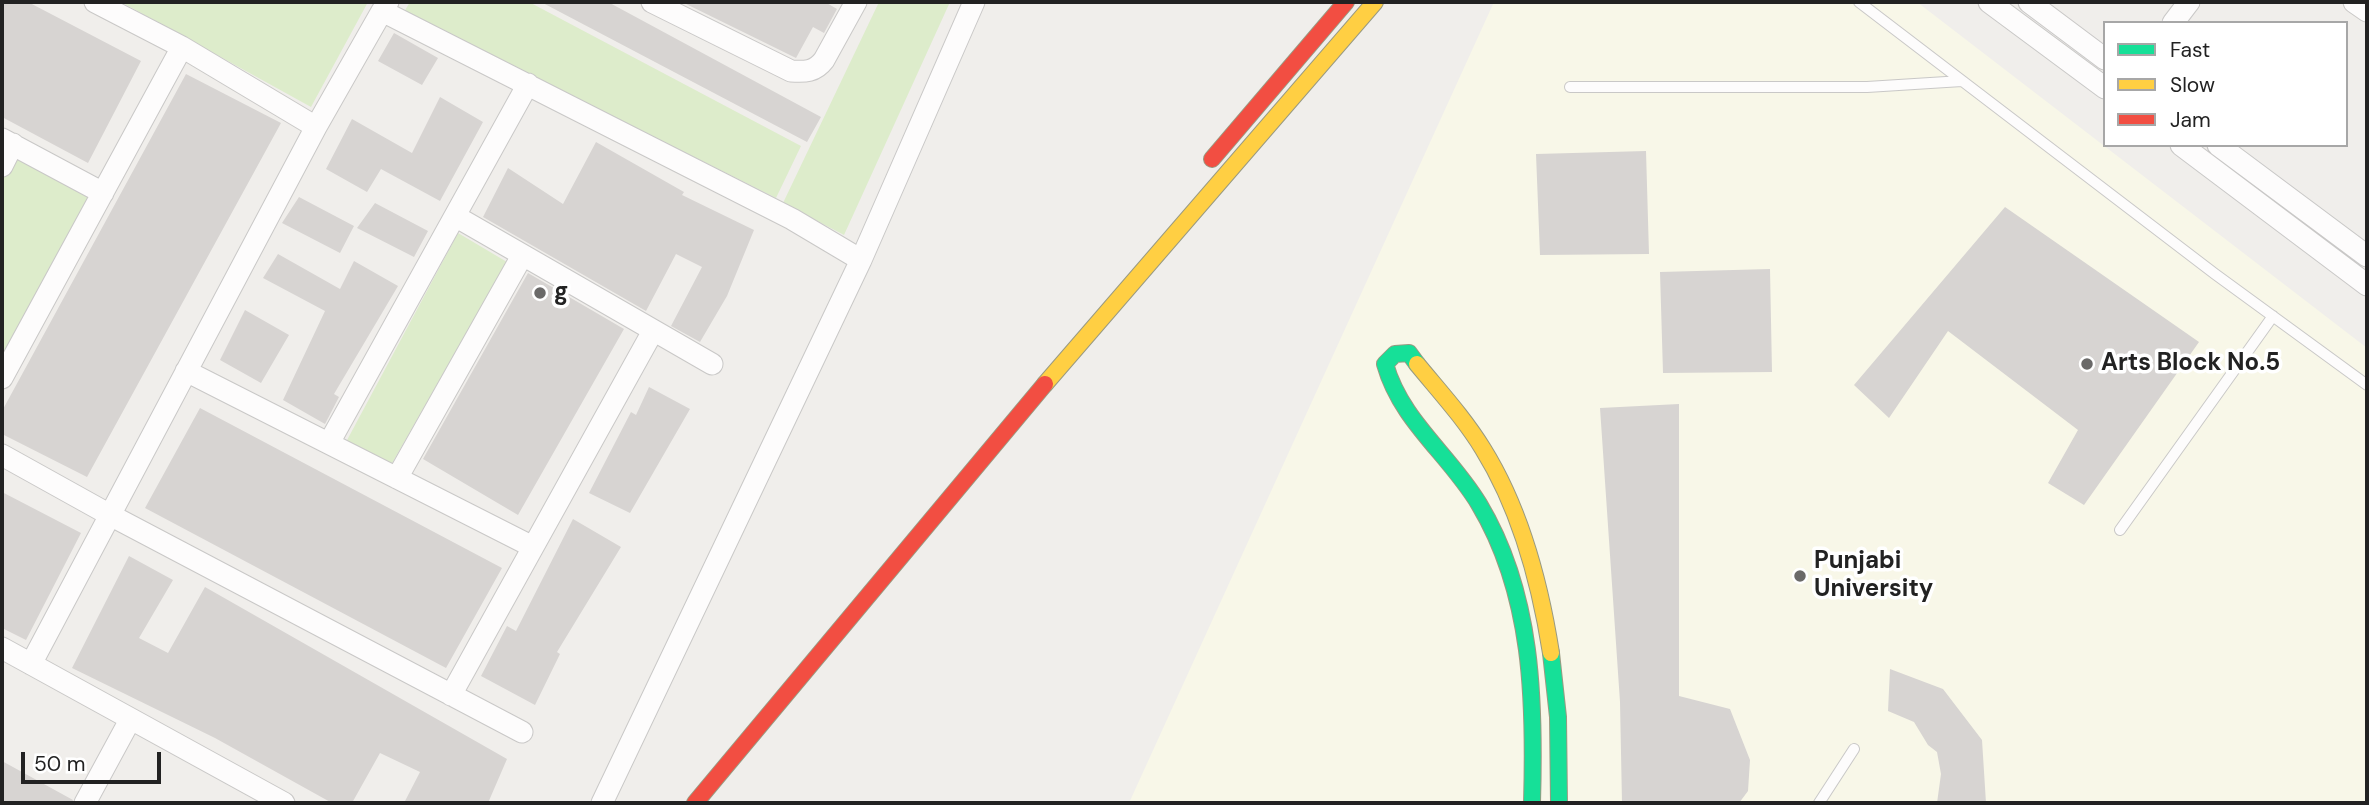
<!DOCTYPE html>
<html>
<head>
<meta charset="utf-8">
<style>
  body { margin:0 }
  #map { position:relative; width:2369px; height:805px; overflow:hidden; background:#f0eeeb; font-family:"DM Sans",sans-serif }
  canvas { display:block }
  .frame { position:absolute; inset:0; border:4px solid #222; pointer-events:none }
  .legend { position:absolute; left:2103px; top:21px; width:245px; height:126px; box-sizing:border-box; background:#fff; border:2px solid #a7a7a7; margin:0; padding:9px 12px; list-style:none; font-size:21px; color:#222 }
  .legend li { display:flex; align-items:center; gap:14px; height:35px }
  .legend b { width:35px; border:2px solid #a7a7a7 }
  .scale { position:absolute; left:21px; top:752px; width:140px; height:32px; box-sizing:border-box; border:4px solid #222; border-top:0; padding-left:9px; font-size:21px; line-height:24px; white-space:nowrap; color:#222; -webkit-text-stroke:5px #fff; paint-order:stroke }
</style>
</head>
<body>
<div id="map">
<canvas width="2369" height="805"></canvas>
<div class="frame"></div>
<ul class="legend">
<li><b style="height:9px;background:#16e098"></b>Fast</li>
<li><b style="height:9px;background:#ffcf43"></b>Slow</li>
<li><b style="height:9px;background:#f24e42"></b>Jam</li>
</ul>
<div class="scale">50 m</div>
</div>
<script>
const c = document.querySelector('canvas').getContext('2d');
c.lineJoin = 'round';
function fillPath(path, color) { c.fillStyle = color; c.fill(path, 'evenodd'); }
function stroke(path, color, width, dash) { c.strokeStyle = color; c.lineWidth = width; c.lineCap = dash ? 'butt' : 'round'; c.setLineDash(dash || []); c.stroke(path); }
function write(font, color, halo, rows, align = 'center') {
  c.font = font + ' "DM Sans",sans-serif'; c.lineWidth = 7; c.setLineDash([]); c.textBaseline = 'middle'; c.strokeStyle = halo; c.fillStyle = color; for (const [text, x, y, turn = 0] of rows) {
    c.save(); c.translate(x, y); c.rotate((+turn || 0) * Math.PI / 180); c.textAlign = isNaN(turn) ? turn : align; if (halo) c.strokeText(text, 0, 0); c.fillText(text, 0, 0); c.restore();
  }
}
const education = new Path2D(`
  M 1494,2 L 1917,2 L 2367,348 L 2367,803 L 1129,803 Z`);
const grass = new Path2D(`
  M 121,2 L 368,2 L 311,107 Z
  M 410,2 L 529,2 L 801,146 L 776,198 L 404,12 Z
  M 879,2 L 950,2 L 844,235 L 783,203 Z
  M 16,153 L 92,197 L 2,359 L 2,181 Z
  M 458,233 L 507,262 L 391,465 L 346,442 Z`);
const building = new Path2D(`
  M 2,2 L 28,2 L 141,61 L 88,163 L 2,117 Z
  M 541,2 L 608,2 L 821,117 L 807,142 Z
  M 682,2 L 825,2 L 837,9 L 824,33 L 813,27 L 796,58 Z
  M 394,33 L 438,58 L 422,85 L 378,61 Z
  M 186,74 L 281,123 L 87,477 L 2,434 L 2,411 Z
  M 440,97 L 483,122 L 440,201 L 381,169 L 367,192 L 326,169 L 352,119 L 412,153 Z
  M 596,142 L 684,192 L 682,195 L 754,230 L 727,296 L 700,342 L 671,326 L 702,267 L 676,254 L 646,311 L 483,217 L 508,168 L 563,204 Z
  M 1646,151 L 1649,254 L 1540,255 L 1536,154 Z
  M 299,197 L 354,226 L 340,253 L 282,223 Z
  M 375,203 L 428,231 L 414,257 L 357,228 Z
  M 2005,207 L 2199,342 L 2084,505 L 2048,483 L 2078,430 L 1948,331 L 1889,418 L 1854,385 Z
  M 278,254 L 340,289 L 354,261 L 398,286 L 334,394 L 339,397 L 325,424 L 283,400 L 325,311 L 263,278 Z
  M 1770,269 L 1772,372 L 1663,373 L 1660,272 Z
  M 528,273 L 624,329 L 518,515 L 423,459 Z
  M 245,310 L 289,335 L 261,383 L 220,360 Z
  M 649,387 L 690,409 L 630,513 L 589,493 L 631,412 L 636,415 Z
  M 1679,404 L 1679,696 L 1730,709 L 1750,760 L 1748,791 L 1739,803 L 1622,803 L 1620,702 L 1600,408 Z
  M 200,408 L 502,568 L 446,668 L 145,508 Z
  M 2,492 L 81,533 L 26,640 L 2,628 Z
  M 573,519 L 621,547 L 557,652 L 560,654 L 535,705 L 481,676 L 507,626 L 516,631 Z
  M 129,556 L 173,580 L 139,638 L 168,653 L 205,587 L 507,759 L 488,803 L 404,803 L 420,772 L 380,753 L 352,803 L 332,803 L 215,738 L 72,668 Z
  M 1890,669 L 1943,689 L 1982,740 L 1986,803 L 1937,803 L 1941,774 L 1937,752 L 1928,745 L 1914,722 L 1888,711 Z
  M 2,761 L 73,800 L 72,803 L 2,803 Z`);
const lane = new Path2D(`
  M 1859,2 L 2215,274 L 2367,385
  M 1570,87 L 1867,87 L 1962,81
  M 2120,530 L 2273,316
  M 1819,803 L 1854,749`);
const street = new Path2D(`
  M 95,2 L 182,47 L 316,127 L 382,11
  M 388,2 L 382,11 L 792,219 L 861,260
  M 652,2 L 791,71 C 805,72 815,72 824,60 L 856,2
  M 1989,2 L 2105,88
  M 2029,2 L 2105,59
  M 2354,2 L 2367,11
  M 2173,23 L 2189,2
  M 2,139 L 103,193
  M 2181,145 L 2367,285
  M 2218,145 L 2367,256
  M 2,166 L 13,144
  M 455,216 L 712,364
  M 186,371 L 533,547
  M 2,378 L 182,47
  M 329,443 L 528,84
  M 2,455 L 110,515 L 522,732
  M 397,478 L 522,256
  M 2,648 L 284,803
  M 31,664 L 316,127
  M 451,695 L 653,331
  M 85,803 L 130,720
  M 602,803 L 861,260 L 974,2`);
const fast = new Path2D(`
  M 1417,364 L 1409,353 L 1395,354 L 1385,364 C 1401,421 1449,454 1479,504 C 1533,594 1535,701 1532,803
  M 1551,653 L 1558,717 L 1559,803`);
const slow = new Path2D(`
  M 1417,364 C 1440,392 1464,418 1483,449 C 1521,510 1540,583 1551,653
  M 1045,384 L 1375,2`);
const jam = new Path2D(`
  M 1212,159 L 1346,2
  M 695,803 L 1045,384`);
const markers = [
  [540,293,7,"#6a6968"],
  [2087,364,7,"#6a6968"],
  [1800,576,7,"#6a6968"]
];
const poiNames = [
  ["g",554,293],
  ["Arts Block No.5",2101,364],
  ["Punjabi",1814,562],
  ["University",1814,590]
];
fillPath(education, '#f8f7e8');
fillPath(grass, '#ddeccb');
fillPath(building, '#d7d4d2');
stroke(lane, '#c9c8c7', 12);
stroke(street, '#c9c8c7', 23);
stroke(fast, '#999a82', 18);
stroke(slow, '#999a82', 18);
stroke(jam, '#999a82', 18);
stroke(lane, '#fdfcfc', 10);
stroke(street, '#fdfcfc', 21);
stroke(fast, '#16e098', 16);
stroke(slow, '#ffcf43', 16);
stroke(jam, '#f24e42', 16);
for (const [x, y, r, color] of markers) { const dot = new Path2D(); dot.arc(x, y, r, 0, 2 * Math.PI); c.fillStyle = color; c.fill(dot); stroke(dot, '#fff', 2.5); }
write('bold 24px', '#222', '#fff', poiNames, 'left');
</script>
</body>
</html>
